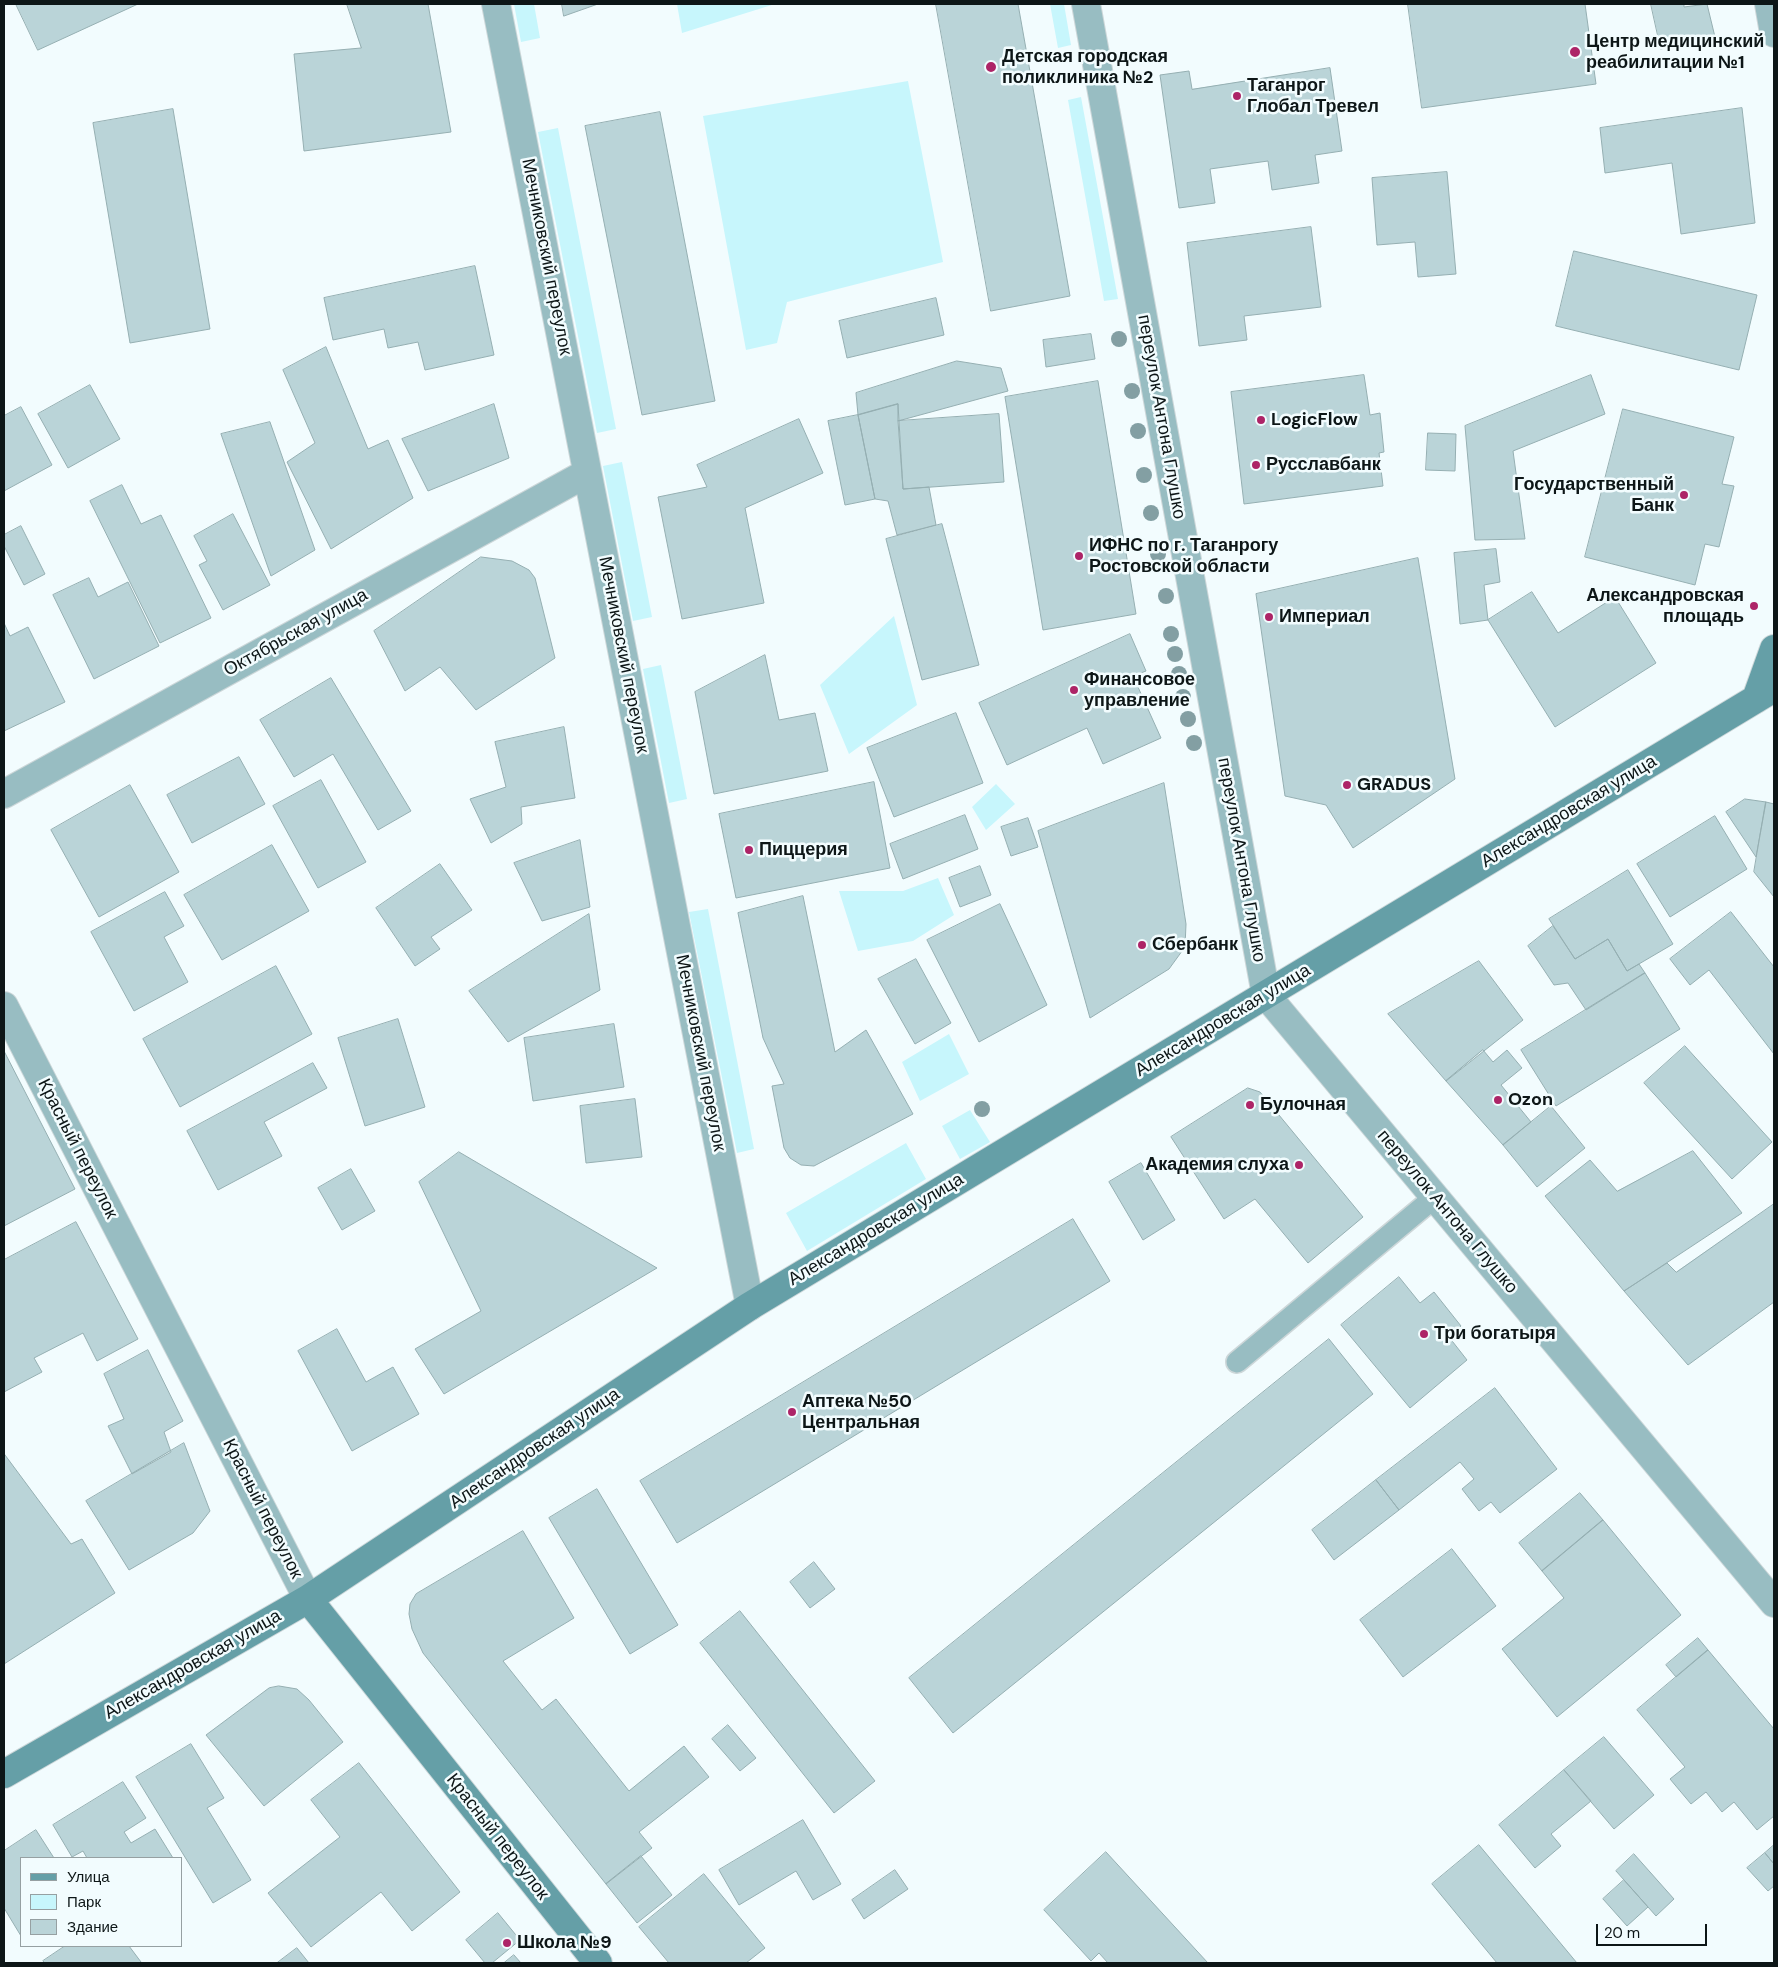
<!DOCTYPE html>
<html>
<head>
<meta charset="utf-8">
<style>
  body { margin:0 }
  #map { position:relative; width:1778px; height:1967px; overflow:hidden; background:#f2fcfe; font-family:"DM Sans",sans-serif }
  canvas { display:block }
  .frame { position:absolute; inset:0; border:5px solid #0d1617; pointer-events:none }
  .legend { position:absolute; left:20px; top:1857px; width:162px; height:90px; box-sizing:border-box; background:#f2fcfe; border:1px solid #96a0a2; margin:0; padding:6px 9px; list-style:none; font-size:15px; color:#0d1617 }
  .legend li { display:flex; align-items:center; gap:10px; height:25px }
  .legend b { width:25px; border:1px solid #96a0a2 }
  .scale { position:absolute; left:1596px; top:1924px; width:111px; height:22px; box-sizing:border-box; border:2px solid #0d1617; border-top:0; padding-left:6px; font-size:15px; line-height:18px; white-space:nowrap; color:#0d1617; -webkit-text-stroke:4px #f2fcfe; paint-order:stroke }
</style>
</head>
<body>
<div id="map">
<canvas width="1778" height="1967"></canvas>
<div class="frame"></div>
<ul class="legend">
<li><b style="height:6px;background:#659fa7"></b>Улица</li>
<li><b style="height:14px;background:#c7f6fc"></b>Парк</li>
<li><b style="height:14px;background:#bad4d8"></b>Здание</li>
</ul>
<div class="scale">20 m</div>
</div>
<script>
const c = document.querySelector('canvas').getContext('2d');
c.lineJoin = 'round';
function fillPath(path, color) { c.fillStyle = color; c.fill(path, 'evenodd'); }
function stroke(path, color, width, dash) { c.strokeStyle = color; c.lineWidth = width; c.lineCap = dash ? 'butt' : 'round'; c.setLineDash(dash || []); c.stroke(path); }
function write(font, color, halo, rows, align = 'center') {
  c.font = font + ' "DM Sans",sans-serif'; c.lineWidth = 5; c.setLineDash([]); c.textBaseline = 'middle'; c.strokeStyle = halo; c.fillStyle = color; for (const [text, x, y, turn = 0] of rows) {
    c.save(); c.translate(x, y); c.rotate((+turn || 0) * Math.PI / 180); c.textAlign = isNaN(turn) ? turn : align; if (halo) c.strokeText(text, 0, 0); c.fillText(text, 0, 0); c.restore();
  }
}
const green = new Path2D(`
  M 514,4 L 534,4 L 540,38 L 521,42 Z
  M 677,4 L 775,4 L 682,33 Z
  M 1050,4 L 1064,4 L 1071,45 L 1058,48 Z
  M 908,81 L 943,262 L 787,302 L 777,343 L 746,350 L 703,116 Z
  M 1081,97 L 1118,299 L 1104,301 L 1068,100 Z
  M 558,128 L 616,429 L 597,433 L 538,132 Z
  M 622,462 L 652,617 L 633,621 L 603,466 Z
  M 894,616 L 917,705 L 849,754 L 820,685 Z
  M 661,665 L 687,799 L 669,803 L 643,669 Z
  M 996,784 L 1015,804 L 986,830 L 972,807 Z
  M 938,878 L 954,915 L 913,941 L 858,951 L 839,891 L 903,891 Z
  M 708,909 L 754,1149 L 737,1153 L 689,912 Z
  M 949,1034 L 969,1074 L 920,1101 L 902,1062 Z
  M 970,1110 L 990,1142 L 960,1159 L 942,1126 Z
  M 906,1143 L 926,1179 L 807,1251 L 786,1213 Z`);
const building = new Path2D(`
  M 16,4 L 138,4 L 38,50 Z
  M 347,4 L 428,4 L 451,132 L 304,151 L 294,54 L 361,48 Z
  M 562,4 L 598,4 L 564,16 Z
  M 936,4 L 1018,4 L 1070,296 L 991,311 Z
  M 1408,4 L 1585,4 L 1596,84 L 1422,108 Z
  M 1651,4 L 1684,4 L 1684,7 L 1707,4 L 1715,37 L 1661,49 Z
  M 1330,68 L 1342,151 L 1315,155 L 1319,183 L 1272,190 L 1268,161 L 1210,169 L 1215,203 L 1179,208 L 1160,75 L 1189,71 L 1192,89 Z
  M 1742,108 L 1755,223 L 1681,234 L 1672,163 L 1605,173 L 1600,128 Z
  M 173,109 L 210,329 L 130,343 L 93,123 Z
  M 660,112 L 715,401 L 642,415 L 585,126 Z
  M 1447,172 L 1456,274 L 1418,277 L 1415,242 L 1377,245 L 1372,178 Z
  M 1311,227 L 1321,307 L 1244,316 L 1247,340 L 1199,346 L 1187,243 Z
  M 1574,251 L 1757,295 L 1739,370 L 1556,326 Z
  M 475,266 L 494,355 L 425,370 L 418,342 L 388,348 L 384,329 L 333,340 L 324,298 Z
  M 936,298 L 944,335 L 847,358 L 839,321 Z
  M 1091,334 L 1095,359 L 1046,367 L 1043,340 Z
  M 326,347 L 368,449 L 388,440 L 413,498 L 331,549 L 287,462 L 315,443 L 283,370 Z
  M 957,361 L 1001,368 L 1008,391 L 898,421 L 898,404 L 858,415 L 856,393 Z
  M 1364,375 L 1370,415 L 1380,413 L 1384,452 L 1379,453 L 1383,486 L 1244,504 L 1231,392 Z
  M 1591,375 L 1605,414 L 1513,451 L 1525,539 L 1475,540 L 1465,426 Z
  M 1098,381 L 1136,614 L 1043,630 L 1005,397 Z
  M 90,385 L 120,439 L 68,468 L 38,414 Z
  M 494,404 L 509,458 L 428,491 L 402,439 Z
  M 898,404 L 903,489 L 929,487 L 936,525 L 897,535 L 888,501 L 875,499 L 858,415 Z
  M 21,407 L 52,465 L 4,491 L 4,416 Z
  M 1623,409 L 1734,437 L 1722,484 L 1734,486 L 1719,547 L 1705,544 L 1695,585 L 1585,557 Z
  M 999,414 L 1004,482 L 903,489 L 898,421 Z
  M 858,415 L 875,499 L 845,505 L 828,421 Z
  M 799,419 L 823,473 L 745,508 L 764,603 L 682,619 L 658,497 L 707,487 L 697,465 Z
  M 270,422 L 315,550 L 271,576 L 221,434 Z
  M 1428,433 L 1456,434 L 1455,471 L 1426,470 Z
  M 122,485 L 141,524 L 161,515 L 211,618 L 160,643 L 90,501 Z
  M 233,514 L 270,585 L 223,610 L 199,565 L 207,561 L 194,536 Z
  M 942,524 L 979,665 L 922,680 L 886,539 Z
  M 21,526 L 45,574 L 24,585 L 4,546 L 4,535 Z
  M 1496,549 L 1500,582 L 1484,585 L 1488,620 L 1460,624 L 1454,553 Z
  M 481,557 L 512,561 L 529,570 L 535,578 L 555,658 L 476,710 L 440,667 L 405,691 L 374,631 Z
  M 1418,558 L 1455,779 L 1353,848 L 1326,805 L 1285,796 L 1256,594 Z
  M 89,578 L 98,597 L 128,582 L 159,646 L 94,679 L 53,595 Z
  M 1532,592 L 1558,633 L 1615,597 L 1656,663 L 1555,727 L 1488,620 Z
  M 4,623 L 10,636 L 28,627 L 65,702 L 4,731 Z
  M 1130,634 L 1146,671 L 1133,676 L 1161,738 L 1103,764 L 1087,728 L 1007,765 L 979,703 Z
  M 765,655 L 779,720 L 815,713 L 828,771 L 714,794 L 695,692 Z
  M 331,678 L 411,811 L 378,830 L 333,754 L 294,777 L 260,720 Z
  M 956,713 L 983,783 L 894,817 L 867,748 Z
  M 564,727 L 575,798 L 521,807 L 522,824 L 491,843 L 470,799 L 506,787 L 495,742 Z
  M 239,757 L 265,804 L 192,843 L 167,795 Z
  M 321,780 L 366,862 L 318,888 L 273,806 Z
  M 874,782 L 890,868 L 736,898 L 719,814 Z
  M 1164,783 L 1186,924 L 1185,947 L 1169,969 L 1090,1018 L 1038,831 Z
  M 130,785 L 179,872 L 99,917 L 51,830 Z
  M 1745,799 L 1766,802 L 1756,857 L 1726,812 Z
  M 1766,802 L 1774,804 L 1774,897 L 1754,872 Z
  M 965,815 L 978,849 L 903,879 L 890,844 Z
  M 1715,816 L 1747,869 L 1670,917 L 1637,864 Z
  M 1028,818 L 1038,847 L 1011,856 L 1001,827 Z
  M 580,840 L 590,907 L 542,921 L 514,863 Z
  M 272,845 L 309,911 L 222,960 L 184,895 Z
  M 440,864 L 472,910 L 431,937 L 440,949 L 415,966 L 376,908 Z
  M 980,866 L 991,895 L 960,907 L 949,878 Z
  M 1628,870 L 1673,944 L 1627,971 L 1608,939 L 1575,959 L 1549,919 Z
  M 165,892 L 184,926 L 164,937 L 188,982 L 134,1011 L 91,932 Z
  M 803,896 L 835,1052 L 866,1030 L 913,1114 L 814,1166 L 801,1165 L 790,1158 L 784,1148 L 772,1086 L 784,1084 L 763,1038 L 738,913 Z
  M 1000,904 L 1047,1005 L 979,1042 L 927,940 Z
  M 1731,912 L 1774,967 L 1774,1054 L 1709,970 L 1690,985 L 1670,959 Z
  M 589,914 L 600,990 L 508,1042 L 469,991 Z
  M 1553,926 L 1575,959 L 1608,939 L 1627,971 L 1639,964 L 1645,973 L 1586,1010 L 1568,983 L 1554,985 L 1528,946 Z
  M 916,959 L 951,1023 L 915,1044 L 878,979 Z
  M 1479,961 L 1523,1020 L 1446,1081 L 1388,1014 Z
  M 276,966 L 312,1034 L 180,1107 L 143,1039 Z
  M 1645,973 L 1680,1029 L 1556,1106 L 1521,1050 Z
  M 398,1019 L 425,1107 L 365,1126 L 338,1038 Z
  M 614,1024 L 624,1087 L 533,1101 L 524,1038 Z
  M 1685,1046 L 1772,1142 L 1732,1179 L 1644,1083 Z
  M 1483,1050 L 1493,1062 L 1507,1050 L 1522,1068 L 1501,1085 L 1531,1122 L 1503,1145 L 1446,1081 Z
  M 4,1051 L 75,1189 L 4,1226 Z
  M 313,1063 L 327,1088 L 264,1122 L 282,1156 L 218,1190 L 187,1131 Z
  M 1248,1088 L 1260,1092 L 1363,1217 L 1308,1263 L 1255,1199 L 1224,1219 L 1171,1137 Z
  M 635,1099 L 642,1157 L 586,1163 L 580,1106 Z
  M 1551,1106 L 1585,1148 L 1537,1187 L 1503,1145 Z
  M 1693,1151 L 1742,1213 L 1624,1291 L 1545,1196 L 1590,1160 L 1617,1191 Z
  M 459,1152 L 657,1268 L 444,1394 L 415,1349 L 481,1311 L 419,1182 Z
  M 1141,1163 L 1175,1220 L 1143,1240 L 1109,1182 Z
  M 351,1169 L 375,1211 L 342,1230 L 318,1188 Z
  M 1774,1204 L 1774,1302 L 1688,1365 L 1624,1291 L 1667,1263 L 1676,1272 Z
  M 1073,1219 L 1110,1281 L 677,1543 L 640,1481 Z
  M 76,1222 L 138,1339 L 97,1361 L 83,1333 L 34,1358 L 42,1372 L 4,1392 L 4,1260 Z
  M 1399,1277 L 1420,1303 L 1434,1292 L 1461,1326 L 1449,1337 L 1467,1360 L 1410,1408 L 1341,1325 Z
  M 337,1329 L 366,1382 L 393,1367 L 419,1414 L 352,1451 L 298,1351 Z
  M 1329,1339 L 1373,1394 L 953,1733 L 909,1678 Z
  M 148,1350 L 183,1421 L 164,1432 L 171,1452 L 132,1474 L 108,1426 L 124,1419 L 104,1374 Z
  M 1495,1388 L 1557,1469 L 1500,1513 L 1491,1502 L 1479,1511 L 1462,1489 L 1474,1479 L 1460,1462 L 1399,1510 L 1376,1480 Z
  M 184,1443 L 210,1511 L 193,1533 L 129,1570 L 86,1501 Z
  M 5,1455 L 71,1544 L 82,1539 L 115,1593 L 4,1664 L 4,1456 Z
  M 1376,1480 L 1399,1510 L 1334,1560 L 1312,1530 Z
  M 597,1489 L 678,1625 L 630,1654 L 549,1518 Z
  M 1580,1493 L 1603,1520 L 1542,1571 L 1519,1543 Z
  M 1603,1520 L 1681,1615 L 1557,1717 L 1502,1649 L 1564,1598 L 1542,1571 Z
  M 523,1531 L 574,1618 L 503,1661 L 542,1710 L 556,1699 L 629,1791 L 684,1746 L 709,1777 L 639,1832 L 652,1848 L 606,1884 L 423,1653 L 412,1629 L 409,1614 L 410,1604 L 416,1594 Z
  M 1452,1549 L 1496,1606 L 1403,1677 L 1360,1620 Z
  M 814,1562 L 835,1589 L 810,1608 L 790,1582 Z
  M 740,1611 L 875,1781 L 834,1813 L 700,1643 Z
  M 1698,1638 L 1708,1650 L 1676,1677 L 1666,1665 Z
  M 1708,1650 L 1774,1729 L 1774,1816 L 1757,1830 L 1734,1802 L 1722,1812 L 1706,1792 L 1691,1804 L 1670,1779 L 1685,1767 L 1637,1710 Z
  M 279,1686 L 297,1689 L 309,1700 L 343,1742 L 264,1806 L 206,1735 L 269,1688 Z
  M 728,1725 L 756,1758 L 740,1771 L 712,1739 Z
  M 1604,1737 L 1654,1795 L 1614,1829 L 1564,1770 Z
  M 191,1744 L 224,1798 L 207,1808 L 251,1880 L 213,1903 L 136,1777 Z
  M 359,1763 L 460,1892 L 412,1931 L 381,1892 L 311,1947 L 268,1893 L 340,1837 L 311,1800 Z
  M 1564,1770 L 1591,1801 L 1551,1834 L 1561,1846 L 1535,1868 L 1499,1825 Z
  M 123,1782 L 146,1818 L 124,1832 L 131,1843 L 155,1829 L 173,1858 L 87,1858 L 83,1851 L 72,1857 L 53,1825 Z
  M 803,1820 L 841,1884 L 813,1900 L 796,1871 L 739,1905 L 719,1870 Z
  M 36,1830 L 54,1858 L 21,1858 L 21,1936 L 4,1908 L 4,1851 Z
  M 1479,1845 L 1577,1963 L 1497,1963 L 1432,1884 Z
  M 1774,1845 L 1774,1864 L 1765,1853 Z
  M 1106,1852 L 1208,1963 L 1108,1963 L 1099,1953 L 1091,1961 L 1044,1910 Z
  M 1765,1853 L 1774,1864 L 1774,1886 L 1768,1891 L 1747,1868 Z
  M 1634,1854 L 1674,1899 L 1656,1916 L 1616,1871 Z
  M 641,1856 L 672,1895 L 637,1923 L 606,1884 Z
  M 895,1870 L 908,1889 L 864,1919 L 852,1900 Z
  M 704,1874 L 765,1948 L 746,1963 L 669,1963 L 639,1927 Z
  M 1624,1880 L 1648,1907 L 1627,1926 L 1603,1899 Z
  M 498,1913 L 520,1940 L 492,1963 L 485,1963 L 466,1940 Z
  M 65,1946 L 129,1946 L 141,1962 L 138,1963 L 45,1963 L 43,1961 Z
  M 297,1948 L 309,1963 L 277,1963 Z
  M 514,1955 L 521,1963 L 504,1963 Z`);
const lane = new Path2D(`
  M 1237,1362 L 1435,1197`);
const street = new Path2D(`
  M 496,4 L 750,1306
  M 1086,4 L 1266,995 L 1774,1603
  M 1769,4 L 1774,33
  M 4,794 L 587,473
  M 4,1006 L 308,1599`);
const secondary = new Path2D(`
  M 1756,699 L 1774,649
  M 308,1599 L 598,1963
  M 4,1774 L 308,1599 L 750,1306 L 1774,688`);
const trees = [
  [1119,339],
  [1132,391],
  [1138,431],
  [1144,475],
  [1151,513],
  [1158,554],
  [1166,596],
  [1171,634],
  [1175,654],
  [1179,674],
  [1183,697],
  [1188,719],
  [1194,743],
  [982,1109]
];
const markers = [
  [1575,52,6,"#ad2467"],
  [991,67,6,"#ad2467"],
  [1237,96,5,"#ad2467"],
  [1261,420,5,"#ad2467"],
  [1256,465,5,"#ad2467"],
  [1684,495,5,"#ad2467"],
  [1079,556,5,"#ad2467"],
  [1754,606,5,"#ad2467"],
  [1269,617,5,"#ad2467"],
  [1074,690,5,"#ad2467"],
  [1347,785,5,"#ad2467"],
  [749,850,5,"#ad2467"],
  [1142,945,5,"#ad2467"],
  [1498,1100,5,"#ad2467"],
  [1250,1105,5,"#ad2467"],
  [1299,1165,5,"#ad2467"],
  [1424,1334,5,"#ad2467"],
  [792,1412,5,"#ad2467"],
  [507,1943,5,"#ad2467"]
];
const poiNames = [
  ["Центр медицинский",1586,42],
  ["реабилитации №1",1586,63],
  ["Детская городская",1002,57],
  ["поликлиника №2",1002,78],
  ["Таганрог",1247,86],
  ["Глобал Тревел",1247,107],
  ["LogicFlow",1271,420],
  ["Русславбанк",1266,465],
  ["Государственный",1674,485,"right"],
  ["Банк",1674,506,"right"],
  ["ИФНС по г. Таганрогу",1089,546],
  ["Ростовской области",1089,567],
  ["Александровская",1744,596,"right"],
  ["площадь",1744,617,"right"],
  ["Империал",1279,617],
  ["Финансовое",1084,680],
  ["управление",1084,701],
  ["GRADUS",1357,785],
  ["Пиццерия",759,850],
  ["Сбербанк",1152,945],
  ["Ozon",1508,1100],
  ["Булочная",1260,1105],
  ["Академия слуха",1289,1165,"right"],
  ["Три богатыря",1434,1334],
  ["Аптека №50",802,1402],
  ["Центральная",802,1423],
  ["Школа №9",517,1943]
];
const streetNames = [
  ["Мечниковский переулок",546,257,79],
  ["переулок Антона Глушко",1161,417,80],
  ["Октябрьская улица",296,633,-29],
  ["Мечниковский переулок",623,655,79],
  ["Александровская улица",1569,812,-31],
  ["переулок Антона Глушко",1241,860,80],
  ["Александровская улица",1223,1021,-31],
  ["Мечниковский переулок",700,1053,79],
  ["Красный переулок",77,1149,63],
  ["переулок Антона Глушко",1447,1212,50],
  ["Александровская улица",876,1230,-31],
  ["Александровская улица",535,1449,-34],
  ["Красный переулок",262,1509,63],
  ["Александровская улица",193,1665,-30],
  ["Красный переулок",497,1837,52]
];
fillPath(green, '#c7f6fc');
fillPath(building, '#bad4d8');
stroke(building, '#95afb2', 1);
stroke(lane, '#cdd7d9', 24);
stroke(street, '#cdd7d9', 30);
stroke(secondary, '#cdd7d9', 30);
stroke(lane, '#98bdc2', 21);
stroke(street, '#98bdc2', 28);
stroke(secondary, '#659fa7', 28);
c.fillStyle = '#839fa3';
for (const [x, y] of trees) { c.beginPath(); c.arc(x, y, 8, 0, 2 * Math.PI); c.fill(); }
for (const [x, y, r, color] of markers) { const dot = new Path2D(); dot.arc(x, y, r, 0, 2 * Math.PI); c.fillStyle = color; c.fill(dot); stroke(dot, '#f2fcfe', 2); }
write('bold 18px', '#0d1617', '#f2fcfe', poiNames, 'left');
write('18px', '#0d1617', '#f2fcfe', streetNames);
</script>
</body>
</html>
